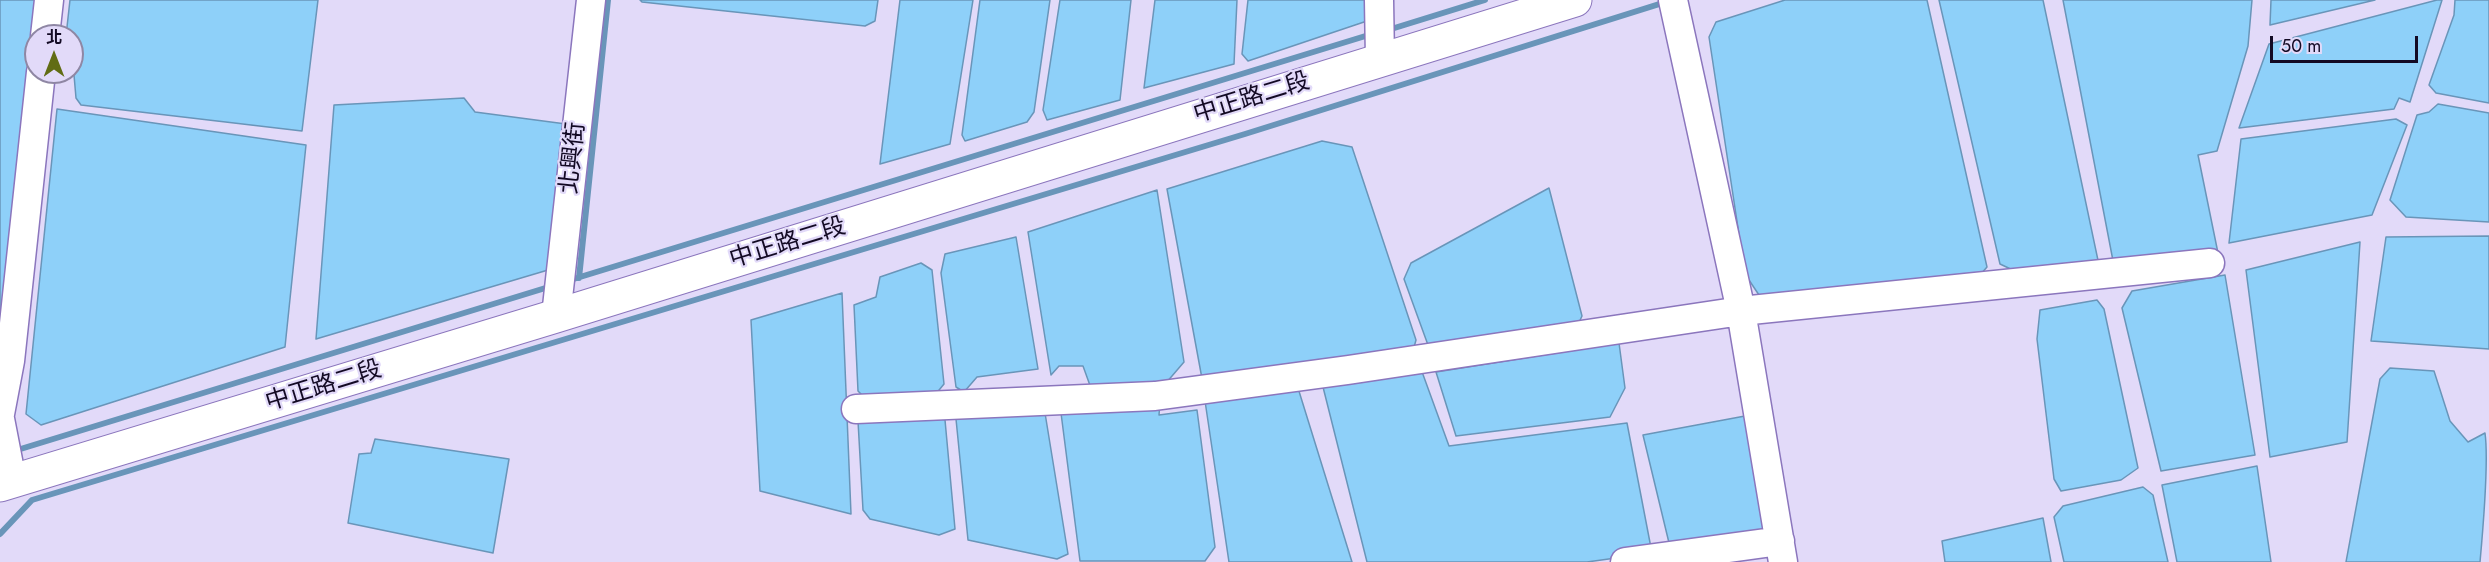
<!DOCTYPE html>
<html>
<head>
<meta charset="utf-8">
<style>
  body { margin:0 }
  #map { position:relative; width:2489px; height:562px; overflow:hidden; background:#e2daf9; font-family:Jost,"Noto Sans TC",sans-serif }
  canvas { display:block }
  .north { position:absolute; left:24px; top:24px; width:60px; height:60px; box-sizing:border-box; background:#e2daf9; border:2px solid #8f87a4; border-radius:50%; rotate:0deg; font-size:16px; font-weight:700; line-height:24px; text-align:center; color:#130a24 }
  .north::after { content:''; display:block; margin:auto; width:21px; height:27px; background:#616c14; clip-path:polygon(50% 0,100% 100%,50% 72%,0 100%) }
  .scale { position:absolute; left:2270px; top:36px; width:148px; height:27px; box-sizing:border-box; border:3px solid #130a24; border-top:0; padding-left:8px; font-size:18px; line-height:21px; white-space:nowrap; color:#130a24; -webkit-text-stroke:4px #e2daf9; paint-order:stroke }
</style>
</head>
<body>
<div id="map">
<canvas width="2489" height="562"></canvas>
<div class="north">北</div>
<div class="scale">50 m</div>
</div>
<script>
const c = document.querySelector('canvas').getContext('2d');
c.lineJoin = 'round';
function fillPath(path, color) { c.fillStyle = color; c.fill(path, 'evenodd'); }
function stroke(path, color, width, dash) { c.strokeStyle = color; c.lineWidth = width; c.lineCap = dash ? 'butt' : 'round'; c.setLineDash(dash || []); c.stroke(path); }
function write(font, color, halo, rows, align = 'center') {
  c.font = font + ' Jost,"Noto Sans TC",sans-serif'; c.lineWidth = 4.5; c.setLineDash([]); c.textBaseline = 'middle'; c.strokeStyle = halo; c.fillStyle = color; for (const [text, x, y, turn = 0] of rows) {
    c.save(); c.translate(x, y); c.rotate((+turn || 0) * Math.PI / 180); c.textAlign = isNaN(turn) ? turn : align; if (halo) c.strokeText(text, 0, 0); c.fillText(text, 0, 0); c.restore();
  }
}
const water = new Path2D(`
  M 0,0 L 53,0 L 36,36 L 36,72 L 0,373 Z
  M 70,0 L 318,0 L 302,131 L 81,105 L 76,98 L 74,75 L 62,72 L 72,72 L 72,36 L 66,36 Z
  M 640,0 L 878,0 L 875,21 L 865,26 L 642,2 Z
  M 900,0 L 973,0 L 950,144 L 880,164 Z
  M 980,0 L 1050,0 L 1034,112 L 1027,122 L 965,141 L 962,135 Z
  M 1060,0 L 1131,0 L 1120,100 L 1047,120 L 1043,110 Z
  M 1155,0 L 1237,0 L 1234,64 L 1144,88 Z
  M 1248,0 L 1372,0 L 1369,18 L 1364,22 L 1248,61 L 1242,54 Z
  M 1785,0 L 1927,0 L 1987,267 L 1974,282 L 1763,301 L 1745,274 L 1709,37 L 1716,22 Z
  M 1939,0 L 2043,0 L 2099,265 L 2017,272 L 2000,264 Z
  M 2063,0 L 2252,0 L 2248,46 L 2217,151 L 2198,155 L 2218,253 L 2114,266 Z
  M 2271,0 L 2375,0 L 2270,25 Z
  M 2437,0 L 2442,0 L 2410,102 L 2399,98 L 2394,109 L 2239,128 L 2269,44 Z
  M 2455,0 L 2489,0 L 2489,103 L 2436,93 L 2429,85 L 2454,15 Z
  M 464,98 L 475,112 L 566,124 L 548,270 L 316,339 L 334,105 Z
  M 2438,104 L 2489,113 L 2489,222 L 2406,217 L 2390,200 L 2417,115 L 2429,112 Z
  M 57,109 L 306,145 L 285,347 L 41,425 L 26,414 Z
  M 2396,119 L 2407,125 L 2372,215 L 2229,243 L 2241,139 Z
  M 1322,141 L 1352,147 L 1416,340 L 1413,351 L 1203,384 L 1167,189 Z
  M 1549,188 L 1582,316 L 1577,327 L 1428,345 L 1404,279 L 1411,263 Z
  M 1157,190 L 1184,362 L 1166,383 L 1092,391 L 1083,366 L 1059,366 L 1051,375 L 1028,232 Z
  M 2489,236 L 2489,349 L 2371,341 L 2386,237 Z
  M 1016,237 L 1038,369 L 977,377 L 964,392 L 956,387 L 941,273 L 945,254 Z
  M 2360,242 L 2347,442 L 2270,457 L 2246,270 Z
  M 921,263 L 932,270 L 944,384 L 935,395 L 865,398 L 858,391 L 854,305 L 876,297 L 880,277 Z
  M 2225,275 L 2255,455 L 2161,471 L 2122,308 L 2132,291 Z
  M 842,293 L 851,514 L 760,491 L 751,320 Z
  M 2097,300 L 2104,309 L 2138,468 L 2121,480 L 2061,491 L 2054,479 L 2037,339 L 2040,310 Z
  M 1619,343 L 1625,388 L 1610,417 L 1456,436 L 1436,372 Z
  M 2390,368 L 2434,371 L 2450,421 L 2468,442 L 2485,433 C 2489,462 2483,529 2480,562 L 2346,562 L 2380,379 Z
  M 1421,369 L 1449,446 L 1627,423 L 1652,553 L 1587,562 L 1367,562 L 1323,387 Z
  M 1298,388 L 1352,562 L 1229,562 L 1205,401 Z
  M 1160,402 L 1159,415 L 1197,410 L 1215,547 L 1205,561 L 1080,561 L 1061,413 Z
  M 966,413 L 1045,413 L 1068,554 L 1057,559 L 968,540 L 956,419 Z
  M 932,414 L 945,420 L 955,529 L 939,535 L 870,519 L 863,510 L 858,421 Z
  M 1745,416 L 1773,536 L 1670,547 L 1643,435 Z
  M 375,439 L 509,459 L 493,553 L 348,523 L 359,454 L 371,453 Z
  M 2257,466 L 2271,562 L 2177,562 L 2162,485 Z
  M 2143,487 L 2153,495 L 2168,562 L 2064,562 L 2054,517 L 2063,506 Z
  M 2043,518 L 2051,562 L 1945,562 L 1942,541 Z`);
const stream = new Path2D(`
  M 1388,30 L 1485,0
  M 579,278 L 608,0
  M 567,281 L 1372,34
  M 14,451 L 552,286
  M 0,534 L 32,500 L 1245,134 L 1666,2`);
const minor = new Path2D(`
  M 1379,0 L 1380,59
  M 1673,0 L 1741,311 L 1783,562
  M 45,36 L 49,0
  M 556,316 L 591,0
  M 856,409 L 1155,396 L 1348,370 L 1741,311 L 2210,263
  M 0,414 L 10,361 L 41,72
  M 0,419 L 12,481
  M 1625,562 L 1780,541`);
const major = new Path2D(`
  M 0,485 L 556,316 L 1575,0`);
const streetNames = [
  ["中正路二段",1252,99,-17],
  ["北興街",574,158,-84],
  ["中正路二段",788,244,-17],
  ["中正路二段",324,387,-17]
];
fillPath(water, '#8ed0f9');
stroke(water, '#6995b9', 1.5);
stroke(stream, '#6995b9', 6);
stroke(minor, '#8b76bd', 31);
stroke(major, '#8b76bd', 35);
stroke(minor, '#fff', 28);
stroke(major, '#fff', 33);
write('24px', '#130a24', '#e2daf9', streetNames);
</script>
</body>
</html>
